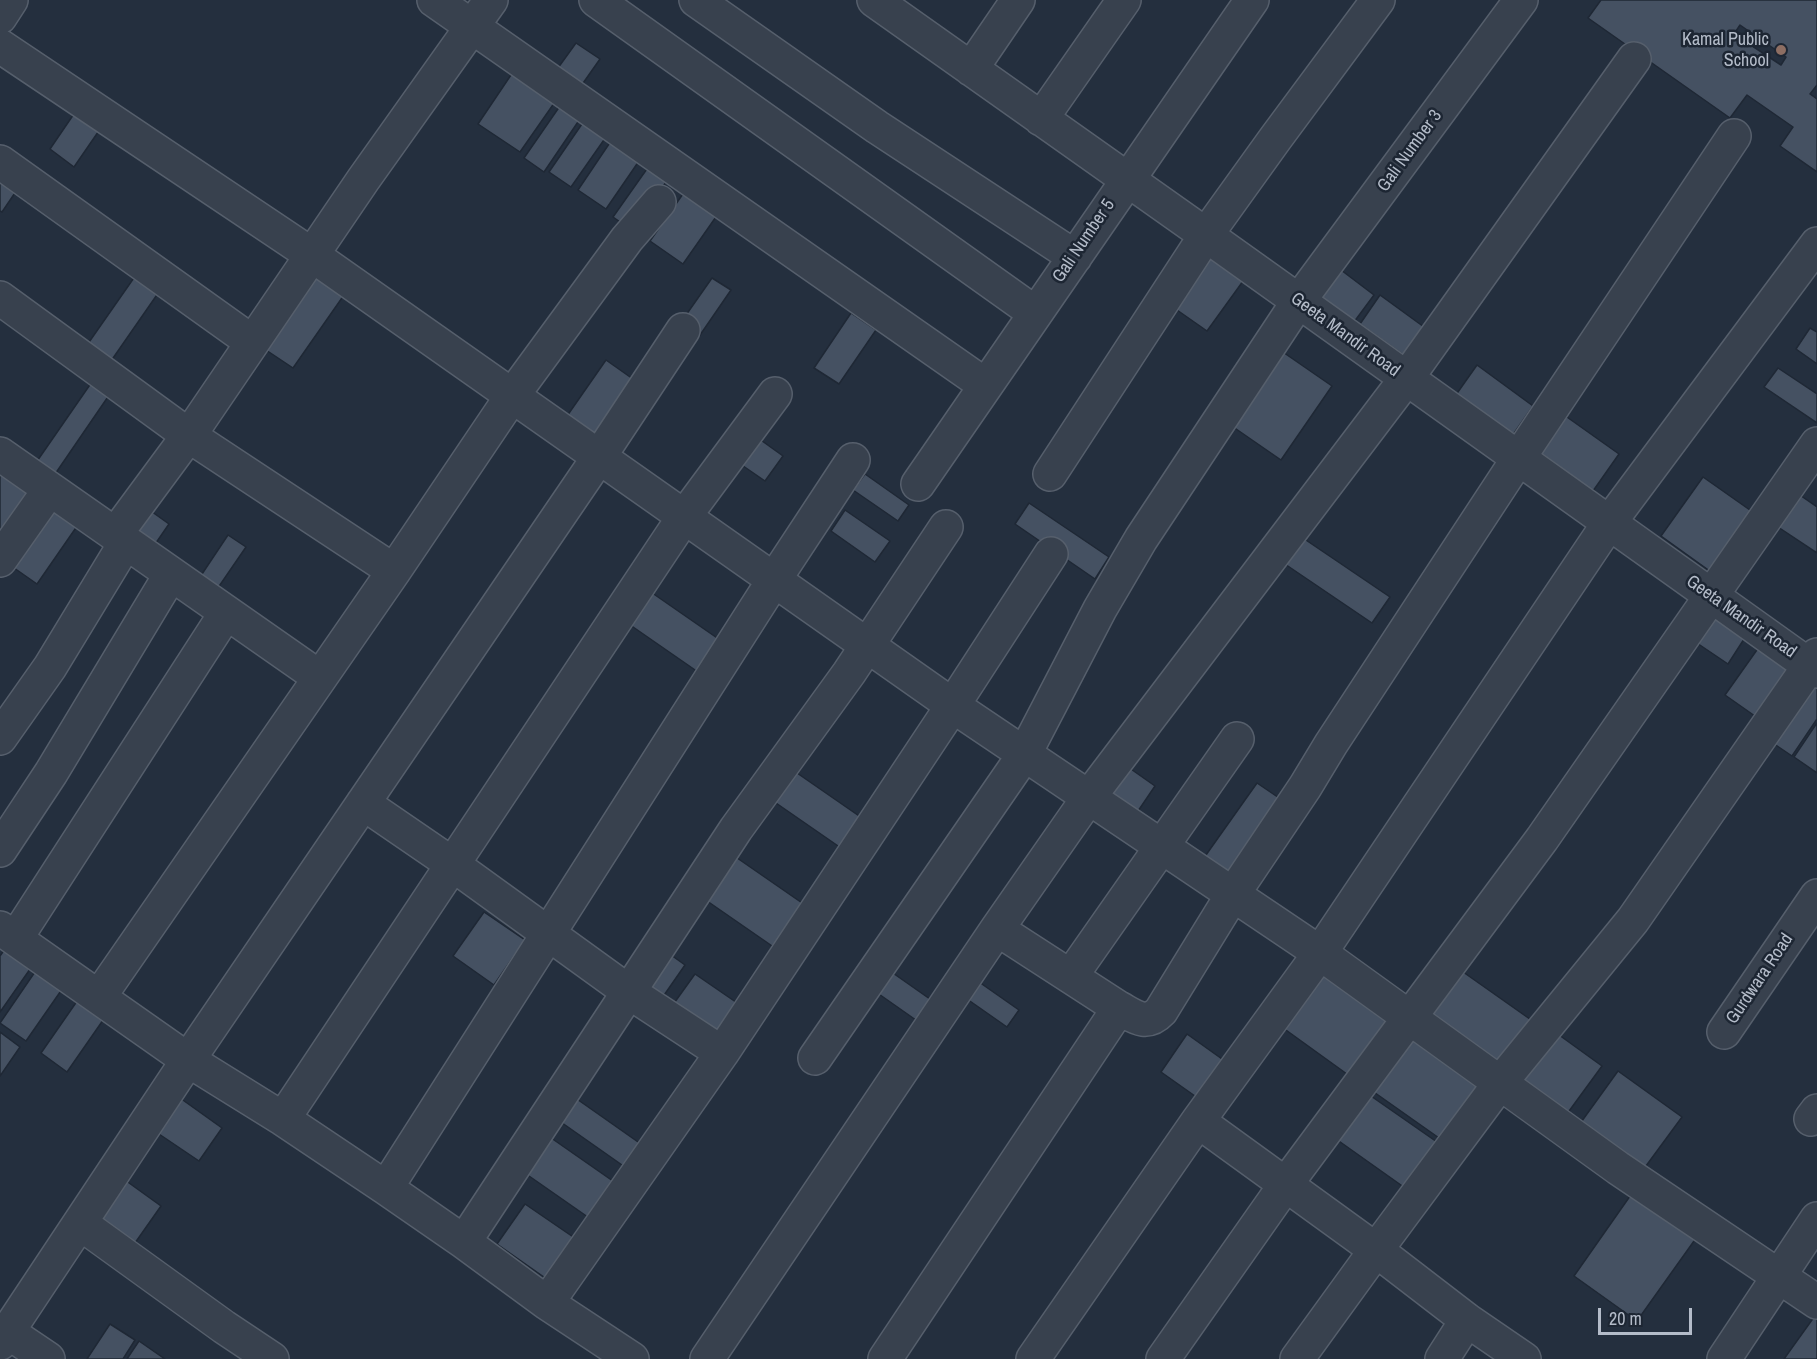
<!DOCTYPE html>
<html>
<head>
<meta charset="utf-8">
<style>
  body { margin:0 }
  #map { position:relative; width:1817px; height:1359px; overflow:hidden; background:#242f3e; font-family:"Archivo Narrow",sans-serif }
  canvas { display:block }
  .scale { position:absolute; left:1598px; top:1308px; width:94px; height:27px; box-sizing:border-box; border:3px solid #b4bcc9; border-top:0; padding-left:8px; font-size:18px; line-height:21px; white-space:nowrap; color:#b4bcc9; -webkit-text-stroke:4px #1d2633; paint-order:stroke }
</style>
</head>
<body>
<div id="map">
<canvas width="1817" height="1359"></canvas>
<div class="scale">20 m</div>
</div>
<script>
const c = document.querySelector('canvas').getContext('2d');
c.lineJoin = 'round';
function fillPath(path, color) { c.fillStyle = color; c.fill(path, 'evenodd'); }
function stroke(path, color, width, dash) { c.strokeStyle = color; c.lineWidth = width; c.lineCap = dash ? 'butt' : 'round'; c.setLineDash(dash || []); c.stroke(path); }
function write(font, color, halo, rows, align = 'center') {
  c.font = font + ' "Archivo Narrow",sans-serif'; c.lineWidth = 5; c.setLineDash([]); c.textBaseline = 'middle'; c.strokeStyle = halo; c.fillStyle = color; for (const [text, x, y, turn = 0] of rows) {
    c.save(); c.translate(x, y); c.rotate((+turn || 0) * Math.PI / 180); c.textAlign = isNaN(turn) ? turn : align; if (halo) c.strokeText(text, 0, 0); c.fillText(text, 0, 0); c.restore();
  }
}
const building = new Path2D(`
  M 1601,0 L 1817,0 L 1817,85 L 1810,94 L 1817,99 L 1817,172 L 1780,146 L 1793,127 L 1747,95 L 1730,118 L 1588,18 ZM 1740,25 L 1786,57 L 1781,65 L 1734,34 Z
  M 576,43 L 600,59 L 574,96 L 550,79 Z
  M 515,69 L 557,99 L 520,152 L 478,124 Z
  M 562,103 L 582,116 L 544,172 L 524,158 Z
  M 80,105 L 105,122 L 74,167 L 50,149 Z
  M 584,121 L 606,137 L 571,187 L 549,172 Z
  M 611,141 L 639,161 L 606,209 L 578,190 Z
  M 649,166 L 668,179 L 633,231 L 613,217 Z
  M 0,170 L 21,184 L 2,212 L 0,211 Z
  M 685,191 L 718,214 L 683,264 L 650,241 Z
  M 1206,248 L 1246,277 L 1207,331 L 1167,303 Z
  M 1337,267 L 1374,295 L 1354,322 L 1317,295 Z
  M 138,272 L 161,289 L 111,361 L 87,345 Z
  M 314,274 L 344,295 L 293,368 L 263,348 Z
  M 712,278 L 731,290 L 698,338 L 679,325 Z
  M 1380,295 L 1435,335 L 1415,363 L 1360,324 Z
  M 851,313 L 876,330 L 839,384 L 814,368 Z
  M 1810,328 L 1817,332 L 1817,364 L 1796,349 Z
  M 1277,348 L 1332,386 L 1281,460 L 1226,422 Z
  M 606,360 L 640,384 L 601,440 L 567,416 Z
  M 1477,365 L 1533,406 L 1510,439 L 1453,399 Z
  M 1778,368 L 1817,394 L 1817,423 L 1764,387 Z
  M 96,376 L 114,388 L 51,480 L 33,467 Z
  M 1557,410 L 1619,454 L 1593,491 L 1531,446 Z
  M 751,433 L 783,456 L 765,481 L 733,459 Z
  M 4,471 L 38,494 L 0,548 L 0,476 Z
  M 865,474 L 909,505 L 898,521 L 853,490 Z
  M 1703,477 L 1757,515 L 1714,574 L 1661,536 Z
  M 1794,491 L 1817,507 L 1817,553 L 1772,523 Z
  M 52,498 L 82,519 L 37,584 L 7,563 Z
  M 1029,503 L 1109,557 L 1095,579 L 1015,524 Z
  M 148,509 L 169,524 L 149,553 L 128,538 Z
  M 845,510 L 890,541 L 875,562 L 831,531 Z
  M 1297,534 L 1390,597 L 1372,623 L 1279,560 Z
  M 228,535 L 246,547 L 211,598 L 194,586 Z
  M 645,588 L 720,640 L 698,672 L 623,620 Z
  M 1707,610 L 1746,636 L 1728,664 L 1688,637 Z
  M 1759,647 L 1796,673 L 1762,721 L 1725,695 Z
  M 1817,684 L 1817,719 L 1792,756 L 1764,737 Z
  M 1817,723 L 1817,773 L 1794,757 Z
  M 784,764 L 862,818 L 841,848 L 763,794 Z
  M 1128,767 L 1155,786 L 1134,817 L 1106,798 Z
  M 1257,783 L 1285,802 L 1230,882 L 1201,862 Z
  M 727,851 L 805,905 L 775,948 L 697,894 Z
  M 484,912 L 525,940 L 494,985 L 453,956 Z
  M 9,943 L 35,962 L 0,1012 L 0,956 Z
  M 664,950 L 685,965 L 660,1001 L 639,986 Z
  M 39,966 L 65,985 L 26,1041 L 0,1023 Z
  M 1456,967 L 1534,1022 L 1499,1071 L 1422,1015 Z
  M 1320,968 L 1400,1024 L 1358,1082 L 1279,1025 Z
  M 890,971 L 937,1004 L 923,1025 L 876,992 Z
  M 695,974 L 743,1007 L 720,1039 L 672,1006 Z
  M 979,982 L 1019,1010 L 1007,1027 L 967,999 Z
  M 82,994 L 108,1013 L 67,1072 L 41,1053 Z
  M 1548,1027 L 1602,1066 L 1564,1118 L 1511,1080 Z
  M 1413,1031 L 1491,1086 L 1449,1145 L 1371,1090 Z
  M 0,1032 L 20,1047 L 0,1076 Z
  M 1187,1034 L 1229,1064 L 1202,1101 L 1161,1072 Z
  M 1618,1071 L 1682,1117 L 1643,1170 L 1579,1125 Z
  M 1368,1094 L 1447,1149 L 1415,1195 L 1336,1139 Z
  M 574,1097 L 648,1149 L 632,1172 L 558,1120 Z
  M 180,1098 L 222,1128 L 199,1161 L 156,1132 Z
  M 544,1133 L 620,1186 L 595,1222 L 519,1169 Z
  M 118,1175 L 161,1206 L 135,1243 L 91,1213 Z
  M 1635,1189 L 1699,1234 L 1637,1321 L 1574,1276 Z
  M 525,1204 L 579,1241 L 551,1282 L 497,1244 Z
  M 1817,1313 L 1817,1359 L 1784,1359 Z
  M 110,1324 L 135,1340 L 123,1359 L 87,1359 Z
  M 139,1341 L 165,1359 L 127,1359 Z`);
const minor = new Path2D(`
  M 434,0 L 985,385
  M 596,0 L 1035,313
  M 696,0 L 877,127 L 1075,257
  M 874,0 L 1206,235 L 1817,671
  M 0,17 L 11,0
  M 0,46 L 312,255 L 962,712 L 1320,953 L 1618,1168 L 1817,1302
  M 971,69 L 1018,0
  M 1041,119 L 1124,0
  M 0,162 L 252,342
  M 0,298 L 188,435 L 394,571
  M 0,454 L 319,677
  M 1050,474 L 1206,235 L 1275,139 L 1378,0
  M 918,484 C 1029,322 1140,160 1252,0
  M 115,535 L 197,424 L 363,180 L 491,0
  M 0,560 L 50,489
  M 0,738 L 50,667 L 126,542
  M 363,803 L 452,864 L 629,992 L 722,1053
  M 0,850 L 51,773 L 171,574
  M 0,928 L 188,1060 L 283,1119 L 386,1188 L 464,1242 L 547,1303 L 632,1359
  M 997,929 L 1119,1008 C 1134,1016 1146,1027 1161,1011 L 1233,894 L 1305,787 L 1331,744 L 1518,459 L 1734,136
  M 16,938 L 226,613
  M 1071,976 L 1237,739
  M 99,997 L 394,571 L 512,396 L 627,239 L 659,202
  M 1724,1032 L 1817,896
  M 815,1058 L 1024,755 L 1100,609 L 1141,539 L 1298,302 L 1521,0
  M 283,1119 L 684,517 L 775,394
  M 1811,1119 L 1817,1111
  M 1198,1121 L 1376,1250 L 1467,1320 L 1524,1359
  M 386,1188 L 774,580 L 853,460
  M 80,1223 L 224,1327 L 272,1359
  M 464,1242 L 736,829 L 849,673 L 946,527
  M 547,1303 L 722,1053 L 953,705 L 1051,554
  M 8,1332 L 48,1359
  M 0,1343 L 188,1060 L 599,457 L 683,330
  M 707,1359 L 997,929 L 1089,797 L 1406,379 L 1634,59
  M 885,1359 L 1119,1008
  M 1033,1359 L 1198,1121 L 1320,953 L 1609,523 L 1817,244
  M 1163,1359 L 1286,1184 L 1542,839 L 1817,444
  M 1297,1359 L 1376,1250 L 1500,1083 L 1633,920 L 1817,655
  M 1442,1359 L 1467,1320
  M 1724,1359 L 1817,1219`);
const markers = [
  [1781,50,6,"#8d6e63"]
];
const poiNames = [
  ["Kamal Public",1769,40],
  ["School",1769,61]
];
const streetNames = [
  ["Gali Number 3",1410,151,-54],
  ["Gali Number 5",1084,241,-56],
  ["Geeta Mandir Road",1345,335,36],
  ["Geeta Mandir Road",1741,617,35],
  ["Gurdwara Road",1760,979,-56]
];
fillPath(building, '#455162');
stroke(building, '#1f2835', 1.5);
stroke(minor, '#565f6c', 36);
stroke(minor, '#38414e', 33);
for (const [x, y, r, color] of markers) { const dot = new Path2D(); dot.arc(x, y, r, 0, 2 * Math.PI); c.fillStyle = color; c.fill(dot); stroke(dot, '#1d2633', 2); }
write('18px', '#b4bcc9', '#1d2633', poiNames, 'right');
write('18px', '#b4bcc9', '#1d2633', streetNames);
</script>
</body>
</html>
